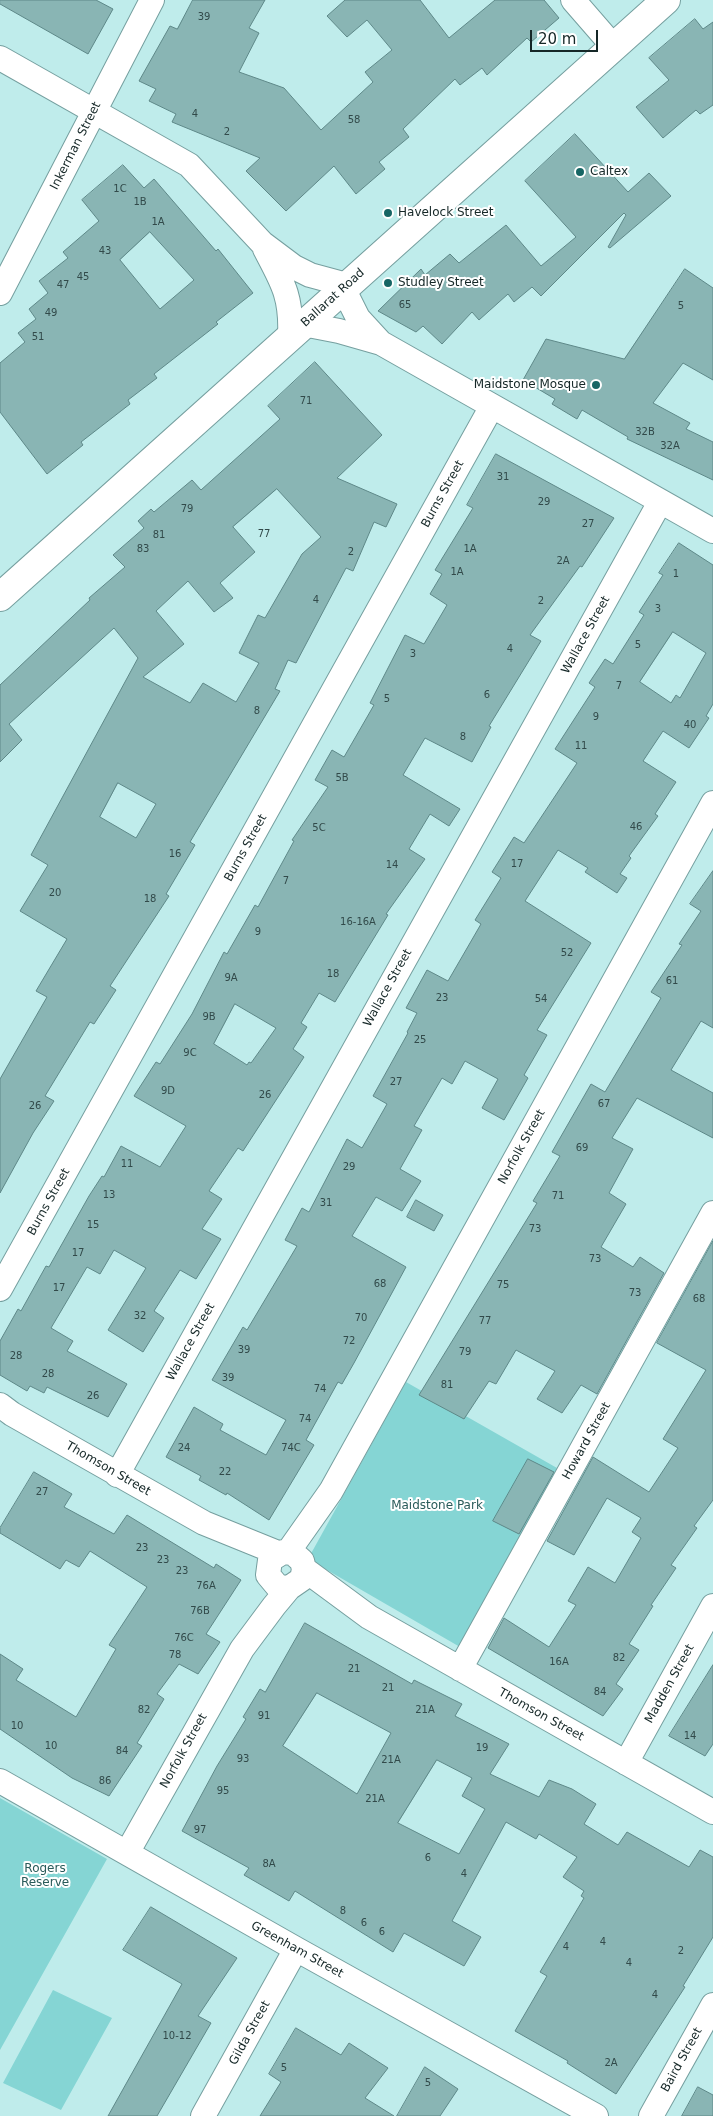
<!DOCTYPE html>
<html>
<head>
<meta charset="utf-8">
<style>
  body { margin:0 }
  #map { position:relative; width:713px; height:2116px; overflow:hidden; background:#bfeceb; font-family:"DejaVu Sans",sans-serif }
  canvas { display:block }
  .scale { position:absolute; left:530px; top:30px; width:68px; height:22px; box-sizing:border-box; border:2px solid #152727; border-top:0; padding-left:6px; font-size:15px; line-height:18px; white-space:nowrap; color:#152727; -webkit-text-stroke:4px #fff; paint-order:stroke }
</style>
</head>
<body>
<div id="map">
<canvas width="713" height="2116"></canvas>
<div class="scale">20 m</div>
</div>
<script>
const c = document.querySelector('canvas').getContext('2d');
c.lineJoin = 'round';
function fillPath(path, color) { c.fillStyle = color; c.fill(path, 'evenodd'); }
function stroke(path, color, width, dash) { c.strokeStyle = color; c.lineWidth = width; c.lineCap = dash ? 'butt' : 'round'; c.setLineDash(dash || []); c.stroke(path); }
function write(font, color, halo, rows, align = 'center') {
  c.font = font + ' "DejaVu Sans",sans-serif'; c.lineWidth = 4; c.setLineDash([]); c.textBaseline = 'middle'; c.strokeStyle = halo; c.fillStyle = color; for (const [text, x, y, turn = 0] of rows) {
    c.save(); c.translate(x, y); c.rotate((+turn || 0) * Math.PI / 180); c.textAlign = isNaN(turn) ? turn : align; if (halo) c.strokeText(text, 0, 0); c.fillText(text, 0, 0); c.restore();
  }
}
const green = new Path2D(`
  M 406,1382 L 557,1468 L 460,1647 L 308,1559 Z
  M 0,1798 L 107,1859 L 0,2050 Z
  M 53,1990 L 112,2018 L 61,2110 L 3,2083 Z`);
const building = new Path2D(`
  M 0,0 L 96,0 L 113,9 L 88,54 L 0,4 Z
  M 193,0 L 265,0 L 249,28 L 259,33 L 239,72 L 284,88 L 321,130 L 373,82 L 365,72 L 392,50 L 367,20 L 347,37 L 327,16 L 345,0 L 420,0 L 449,38 L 495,0 L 544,0 L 559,18 L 531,42 L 527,38 L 487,75 L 482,68 L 460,85 L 455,79 L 403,129 L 409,137 L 379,162 L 385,169 L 356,194 L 334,166 L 286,211 L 246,171 L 260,158 L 172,122 L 176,114 L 149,101 L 156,89 L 139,81 L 170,26 L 177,29 Z
  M 695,19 L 703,29 L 713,22 L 713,105 L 700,114 L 696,110 L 663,138 L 636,107 L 669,80 L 649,58 Z
  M 575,134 L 628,192 L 649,173 L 671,196 L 610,248 L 608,247 L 626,215 L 624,213 L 541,296 L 532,287 L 514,302 L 508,294 L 479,320 L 472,312 L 442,344 L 423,326 L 416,332 L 378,311 L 421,269 L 425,275 L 450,254 L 459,263 L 506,225 L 541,266 L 576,237 L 525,181 Z
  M 123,165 L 144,188 L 154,179 L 216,251 L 218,249 L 253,293 L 216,322 L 218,324 L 154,374 L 157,378 L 128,400 L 130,404 L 81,442 L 83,445 L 47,474 L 0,412 L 0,363 L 25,342 L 18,333 L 36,319 L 29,309 L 48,293 L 39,281 L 68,258 L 63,252 L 99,221 L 82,200 ZM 150,232 L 194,280 L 160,309 L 120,260 Z
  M 685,269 L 713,288 L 713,380 L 683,363 L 653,403 L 690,423 L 686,429 L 713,442 L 713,480 L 627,439 L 628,437 L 582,410 L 577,419 L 552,404 L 555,399 L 523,380 L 546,339 L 624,359 Z
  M 315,362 L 382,435 L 337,478 L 397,504 L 386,527 L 374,522 L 353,571 L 346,568 L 296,663 L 288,660 L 275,689 L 280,691 L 190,842 L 195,845 L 166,894 L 169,896 L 110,986 L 116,990 L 94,1024 L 90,1022 L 45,1096 L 54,1101 L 33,1133 L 0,1193 L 0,1079 L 47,997 L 36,991 L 67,939 L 20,911 L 48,865 L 31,855 L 138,658 L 114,628 L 9,724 L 22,740 L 0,762 L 0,685 L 90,600 L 89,598 L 125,567 L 113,555 L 144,528 L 138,521 L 151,509 L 154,512 L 192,480 L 201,490 L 280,419 L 268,406 ZM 277,489 L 321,537 L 302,554 L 265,618 L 258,615 L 239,653 L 259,663 L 236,702 L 203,683 L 190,703 L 143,677 L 184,644 L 156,611 L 188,581 L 214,612 L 233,598 L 220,583 L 255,552 L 233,527 ZM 118,783 L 156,804 L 136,838 L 100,817 Z
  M 496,454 L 614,518 L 582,567 L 580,566 L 530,635 L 541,641 L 489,726 L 491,727 L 472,762 L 425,738 L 403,775 L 460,809 L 449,826 L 430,814 L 409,849 L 425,859 L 386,914 L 388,915 L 335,1002 L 319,993 L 301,1023 L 307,1027 L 293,1049 L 304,1057 L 243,1151 L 238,1148 L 209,1191 L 222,1199 L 202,1229 L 221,1239 L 196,1279 L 180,1270 L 154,1311 L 164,1318 L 143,1352 L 108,1330 L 146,1268 L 114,1250 L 100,1274 L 87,1267 L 51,1328 L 73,1341 L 67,1351 L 127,1384 L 108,1417 L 47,1387 L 44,1393 L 30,1386 L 27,1391 L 0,1375 L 0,1341 L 18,1309 L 21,1311 L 46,1266 L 49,1267 L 89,1196 L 102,1176 L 104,1177 L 121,1146 L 160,1167 L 186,1126 L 134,1096 L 156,1062 L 160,1064 L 192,1014 L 224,952 L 227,954 L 255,905 L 258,907 L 294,841 L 292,840 L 328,787 L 315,780 L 332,750 L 344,757 L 374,705 L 370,703 L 405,635 L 424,644 L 447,605 L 430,594 L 442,574 L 435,570 L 473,508 L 467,505 ZM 235,1004 L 276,1028 L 251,1063 L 249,1062 L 247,1065 L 214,1044 Z
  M 679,543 L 713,565 L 713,704 L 706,716 L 709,718 L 689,748 L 663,731 L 643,761 L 676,782 L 655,814 L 658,816 L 629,856 L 631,858 L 620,874 L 627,878 L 617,893 L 585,872 L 588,868 L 558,850 L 525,901 L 591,943 L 537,1030 L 547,1035 L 524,1075 L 528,1078 L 504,1120 L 482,1108 L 498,1079 L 465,1061 L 452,1084 L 442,1078 L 414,1126 L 422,1130 L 400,1169 L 421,1181 L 402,1211 L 376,1197 L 352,1236 L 406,1267 L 354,1363 L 342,1384 L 338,1382 L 306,1440 L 314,1445 L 269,1520 L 227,1493 L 226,1495 L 199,1480 L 201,1476 L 166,1457 L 194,1407 L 223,1424 L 220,1430 L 266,1455 L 286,1420 L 212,1380 L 243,1327 L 247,1330 L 297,1246 L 285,1240 L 302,1208 L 309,1212 L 347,1139 L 362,1148 L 387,1104 L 373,1096 L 408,1033 L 407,1032 L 417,1013 L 406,1008 L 427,970 L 448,981 L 481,924 L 475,920 L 501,878 L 492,872 L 514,837 L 524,843 L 577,763 L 555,749 L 595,687 L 589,683 L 605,659 L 613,664 L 644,615 L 639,612 L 663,575 L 659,573 ZM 673,632 L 706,653 L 680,698 L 676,695 L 671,703 L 640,682 Z
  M 713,871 L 713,1028 L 701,1021 L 671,1070 L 713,1093 L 713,1138 L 637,1098 L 612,1138 L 633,1149 L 609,1193 L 626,1204 L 601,1247 L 633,1267 L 640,1257 L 664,1273 L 597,1394 L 581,1385 L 562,1413 L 537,1399 L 555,1371 L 516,1350 L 496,1384 L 489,1381 L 464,1419 L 419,1395 L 537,1203 L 533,1201 L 560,1156 L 552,1152 L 591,1084 L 605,1092 L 661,998 L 651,992 L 682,945 L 679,944 L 701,911 L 690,904 Z
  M 416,1200 L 443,1215 L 434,1231 L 407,1217 Z
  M 713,1241 L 713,1500 L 694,1526 L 697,1528 L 671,1565 L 676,1568 L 651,1605 L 653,1606 L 629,1644 L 639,1650 L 616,1684 L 623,1689 L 603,1716 L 488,1648 L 504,1618 L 549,1647 L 576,1605 L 568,1601 L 588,1567 L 615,1583 L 641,1538 L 632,1532 L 641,1518 L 607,1498 L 574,1555 L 547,1541 L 593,1457 L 649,1492 L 678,1448 L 663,1439 L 706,1370 L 657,1343 Z
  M 528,1459 L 554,1472 L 519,1534 L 493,1521 Z
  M 34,1472 L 72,1494 L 64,1507 L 114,1534 L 127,1515 L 214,1568 L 216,1564 L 241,1580 L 206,1634 L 220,1642 L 198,1674 L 179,1664 L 157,1694 L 164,1699 L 137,1743 L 142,1746 L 109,1796 L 72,1778 L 0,1729 L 0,1654 L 23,1669 L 16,1680 L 76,1717 L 116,1649 L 109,1645 L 147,1587 L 90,1551 L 79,1567 L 66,1560 L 60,1569 L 0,1533 L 0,1528 Z
  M 305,1623 L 412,1684 L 414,1680 L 462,1704 L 455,1716 L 509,1744 L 490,1774 L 539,1797 L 549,1780 L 572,1789 L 596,1804 L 584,1824 L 618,1845 L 627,1832 L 689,1867 L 700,1850 L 713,1857 L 713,1937 L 683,1986 L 685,1987 L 616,2094 L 567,2063 L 568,2061 L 515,2031 L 547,1976 L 540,1972 L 584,1898 L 581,1896 L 584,1891 L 563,1877 L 577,1857 L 539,1834 L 536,1839 L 506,1822 L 452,1921 L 481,1937 L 464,1966 L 404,1933 L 393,1952 L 295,1891 L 289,1901 L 244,1875 L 249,1868 L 182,1831 L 217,1766 L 246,1719 L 243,1717 L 260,1689 L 265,1692 ZM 317,1693 L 391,1733 L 357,1794 L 283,1746 ZM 437,1760 L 472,1778 L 462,1796 L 485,1809 L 459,1854 L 398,1823 Z
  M 713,1665 L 713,1744 L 705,1756 L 669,1736 Z
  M 151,1907 L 237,1958 L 198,2016 L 211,2023 L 157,2116 L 108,2116 L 182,1984 L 123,1950 Z
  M 296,2028 L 341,2055 L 349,2043 L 388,2068 L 365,2098 L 394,2116 L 260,2116 L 281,2082 L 269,2074 Z
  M 425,2067 L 458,2089 L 440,2116 L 397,2116 Z
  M 698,2087 L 713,2095 L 713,2116 L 682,2116 Z`);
const street = new Path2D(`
  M 573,0 L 613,46
  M 0,58 L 189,165 L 262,243 L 294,267 L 310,275 L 347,285
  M 265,249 C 283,283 292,297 290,337
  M 343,288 L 358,318 L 381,343
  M 0,293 L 152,0
  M 303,324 L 339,331 L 381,343 L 713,531
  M 0,1289 L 492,406
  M 0,1405 L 12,1414 L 204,1523 L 278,1553
  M 117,1475 L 660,502
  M 288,1552 L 331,1491 L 713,803
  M 304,1569 L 369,1617 L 713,1812
  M 460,1669 L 713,1213
  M 626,1763 L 713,1606
  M 0,1781 L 296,1949 L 596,2116
  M 127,1853 L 242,1649 L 274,1606 L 289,1588 L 302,1579 L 304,1569 L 302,1561 L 293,1553 L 283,1552 L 270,1560 L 268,1575 L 278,1587 L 289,1588
  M 203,2116 L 296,1949
  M 651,2116 L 713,2005`);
const highway = new Path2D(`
  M 0,597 L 666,0`);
const markers = [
  [580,172,5,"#166564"],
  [388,213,5,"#166564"],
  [388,283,5,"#166564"],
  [596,385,5,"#166564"]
];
const numberNames = [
  ["39",204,17],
  ["4",195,114],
  ["58",354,120],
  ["2",227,132],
  ["1C",120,189],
  ["1B",140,202],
  ["1A",158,222],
  ["43",105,251],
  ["45",83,277],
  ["47",63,285],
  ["65",405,305],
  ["5",681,306],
  ["49",51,313],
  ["51",38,337],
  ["71",306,401],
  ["32B",645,432],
  ["32A",670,446],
  ["31",503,477],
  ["29",544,502],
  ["79",187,509],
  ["27",588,524],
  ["77",264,534],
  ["81",159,535],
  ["83",143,549],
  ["1A",470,549],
  ["2",351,552],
  ["2A",563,561],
  ["1A",457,572],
  ["1",676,574],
  ["4",316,600],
  ["2",541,601],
  ["3",658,609],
  ["5",638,645],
  ["4",510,649],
  ["3",413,654],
  ["7",619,686],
  ["6",487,695],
  ["5",387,699],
  ["8",257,711],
  ["9",596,717],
  ["40",690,725],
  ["8",463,737],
  ["11",581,746],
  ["5B",342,778],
  ["46",636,827],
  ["5C",319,828],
  ["16",175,854],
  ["17",517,864],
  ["14",392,865],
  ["7",286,881],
  ["20",55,893],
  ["18",150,899],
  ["16-16A",358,922],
  ["9",258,932],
  ["52",567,953],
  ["18",333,974],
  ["9A",231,978],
  ["61",672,981],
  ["23",442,998],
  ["54",541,999],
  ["9B",209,1017],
  ["25",420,1040],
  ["9C",190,1053],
  ["27",396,1082],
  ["9D",168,1091],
  ["26",265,1095],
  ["67",604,1104],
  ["26",35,1106],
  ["69",582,1148],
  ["11",127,1164],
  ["29",349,1167],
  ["13",109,1195],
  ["71",558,1196],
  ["31",326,1203],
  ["15",93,1225],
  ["73",535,1229],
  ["17",78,1253],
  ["73",595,1259],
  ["68",380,1284],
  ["75",503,1285],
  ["17",59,1288],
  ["73",635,1293],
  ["68",699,1299],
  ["32",140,1316],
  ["70",361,1318],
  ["77",485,1321],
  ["72",349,1341],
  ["39",244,1350],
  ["79",465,1352],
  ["28",16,1356],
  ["28",48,1374],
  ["39",228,1378],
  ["81",447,1385],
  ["74",320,1389],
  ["26",93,1396],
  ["74",305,1419],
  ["24",184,1448],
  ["74C",291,1448],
  ["22",225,1472],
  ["27",42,1492],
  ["23",142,1548],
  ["23",163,1560],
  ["23",182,1571],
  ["76A",206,1586],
  ["76B",200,1611],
  ["76C",184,1638],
  ["78",175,1655],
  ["82",619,1658],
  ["16A",559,1662],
  ["21",354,1669],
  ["21",388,1688],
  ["84",600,1692],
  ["82",144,1710],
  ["21A",425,1710],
  ["91",264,1716],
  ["10",17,1726],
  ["14",690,1736],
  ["10",51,1746],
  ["19",482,1748],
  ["84",122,1751],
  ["93",243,1759],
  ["21A",391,1760],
  ["86",105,1781],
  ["95",223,1791],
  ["21A",375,1799],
  ["97",200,1830],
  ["6",428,1858],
  ["8A",269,1864],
  ["4",464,1874],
  ["8",343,1911],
  ["6",364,1923],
  ["6",382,1932],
  ["4",603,1942],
  ["4",566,1947],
  ["2",681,1951],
  ["4",629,1963],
  ["4",655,1995],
  ["10-12",177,2036],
  ["2A",611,2063],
  ["5",284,2068],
  ["5",428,2083]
];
const streetNames = [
  ["Inkerman Street",76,146,-63],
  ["Ballarat Road",333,298,-42],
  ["Burns Street",443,494,-61],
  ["Wallace Street",586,635,-61],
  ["Burns Street",246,848,-61],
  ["Wallace Street",388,988,-61],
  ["Norfolk Street",522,1147,-61],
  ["Burns Street",49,1202,-61],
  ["Wallace Street",191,1342,-61],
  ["Howard Street",587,1441,-61],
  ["Thomson Street",108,1469,30],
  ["Madden Street",670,1684,-61],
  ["Thomson Street",541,1715,29],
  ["Norfolk Street",184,1751,-61],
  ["Greenham Street",297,1950,29],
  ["Gilda Street",250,2033,-61],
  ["Baird Street",682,2060,-61]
];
const poiNames = [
  ["Caltex",590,172],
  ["Havelock Street",398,213],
  ["Studley Street",398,283],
  ["Maidstone Mosque",586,385,"right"]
];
const parkNames = [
  ["Maidstone Park",437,1506],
  ["Rogers",45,1869],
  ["Reserve",45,1883]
];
fillPath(green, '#85d5d4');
fillPath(building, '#89b5b4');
stroke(building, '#5e8888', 1);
stroke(street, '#759f9f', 26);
stroke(highway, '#759f9f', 30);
stroke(street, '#fff', 24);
stroke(highway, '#fff', 28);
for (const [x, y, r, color] of markers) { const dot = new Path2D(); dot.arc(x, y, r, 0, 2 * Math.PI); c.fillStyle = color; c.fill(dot); stroke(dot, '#fff', 2); }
write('10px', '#324a4a', null, numberNames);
write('12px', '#152727', '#fff', streetNames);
write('12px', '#152727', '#fff', poiNames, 'left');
write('12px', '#295b5a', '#fff', parkNames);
</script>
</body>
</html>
